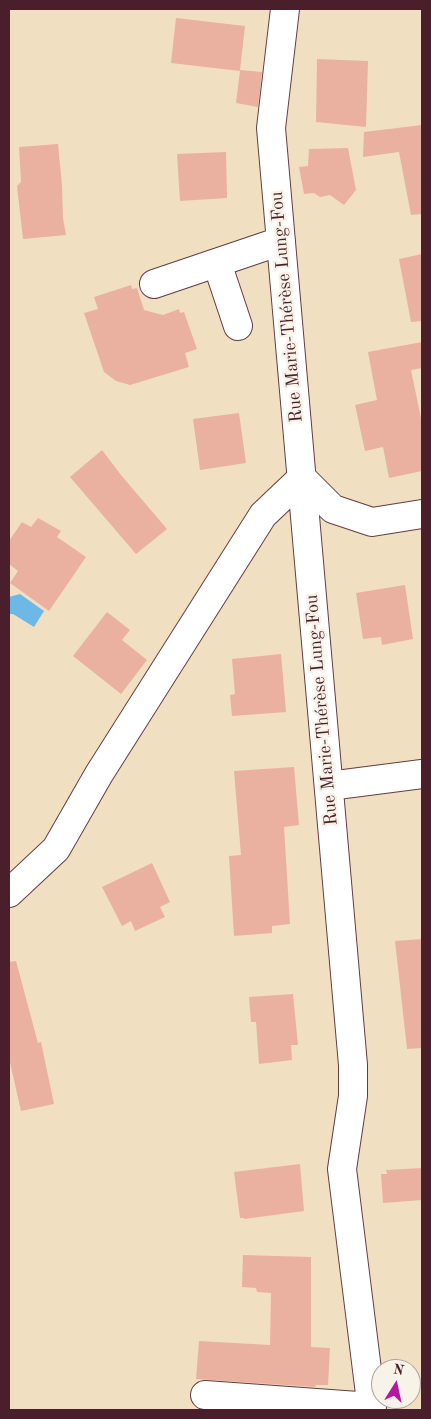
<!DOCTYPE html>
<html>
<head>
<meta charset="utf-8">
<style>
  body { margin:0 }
  #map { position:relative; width:431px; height:1419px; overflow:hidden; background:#f1dfc1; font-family:"Old Standard TT",serif }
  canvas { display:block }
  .frame { position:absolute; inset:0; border:10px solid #4a1f2b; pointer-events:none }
  .north { position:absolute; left:371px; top:1359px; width:50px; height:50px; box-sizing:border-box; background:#f7f3e8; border:1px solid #b29e9c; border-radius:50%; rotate:10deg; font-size:14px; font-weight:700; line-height:20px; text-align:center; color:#4a1f2b }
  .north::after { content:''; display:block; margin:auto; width:18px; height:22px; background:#b5179e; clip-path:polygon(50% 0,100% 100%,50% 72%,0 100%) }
</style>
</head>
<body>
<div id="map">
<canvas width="431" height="1419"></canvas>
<div class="frame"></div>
<div class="north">N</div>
</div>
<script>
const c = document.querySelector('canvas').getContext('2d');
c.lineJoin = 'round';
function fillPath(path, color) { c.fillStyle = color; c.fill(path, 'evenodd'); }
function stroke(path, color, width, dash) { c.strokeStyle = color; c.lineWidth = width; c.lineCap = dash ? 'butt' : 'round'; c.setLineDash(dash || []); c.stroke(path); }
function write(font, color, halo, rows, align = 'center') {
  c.font = font + ' "Old Standard TT",serif'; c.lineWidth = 5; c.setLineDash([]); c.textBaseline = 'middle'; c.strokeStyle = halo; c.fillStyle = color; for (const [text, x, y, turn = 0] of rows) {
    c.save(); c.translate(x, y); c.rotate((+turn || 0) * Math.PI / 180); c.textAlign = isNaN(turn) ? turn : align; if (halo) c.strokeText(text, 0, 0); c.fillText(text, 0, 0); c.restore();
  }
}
const water = new Path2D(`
  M 20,594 L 44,611 L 34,627 L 13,614 L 9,614 L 9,597 Z`);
const building = new Path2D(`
  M 176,18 L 245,26 L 240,70 L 262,72 L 258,107 L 236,103 L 240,71 L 171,63 Z
  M 317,59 L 368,61 L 366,127 L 316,122 Z
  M 422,125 L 422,214 L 411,215 L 399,152 L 363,157 L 364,132 Z
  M 58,144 L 62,185 L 63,218 L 66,235 L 23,239 L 17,186 L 21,182 L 19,147 Z
  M 348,148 L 356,190 L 344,205 L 330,195 L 320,197 L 314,193 L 304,194 L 299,167 L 308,166 L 309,149 Z
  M 226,152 L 227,198 L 180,201 L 177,154 Z
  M 422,254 L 422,321 L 411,322 L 399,259 Z
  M 131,285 L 132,289 L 137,288 L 144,310 L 163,315 L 179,309 L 180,313 L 184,312 L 197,349 L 185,353 L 189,367 L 130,385 L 116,381 L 104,372 L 84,313 L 98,309 L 94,297 Z
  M 422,342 L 422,368 L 411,370 L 422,423 L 422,471 L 389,478 L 383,447 L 365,451 L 355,405 L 377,400 L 368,352 Z
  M 239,413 L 246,463 L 200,470 L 193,419 Z
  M 102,450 L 121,475 L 167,529 L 136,554 L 70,477 Z
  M 38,518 L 61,531 L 57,537 L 86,557 L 49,611 L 10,583 L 18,571 L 9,564 L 9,541 L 22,522 L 31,527 Z
  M 405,585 L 413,639 L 382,645 L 381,637 L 363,639 L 356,593 Z
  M 107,612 L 130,630 L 122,640 L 147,660 L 121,694 L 73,656 Z
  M 281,654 L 286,712 L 232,716 L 230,695 L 235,694 L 232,659 Z
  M 294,767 L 299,825 L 284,827 L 290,924 L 272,926 L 272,933 L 234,936 L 229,856 L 241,855 L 234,771 Z
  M 152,863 L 170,902 L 160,907 L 165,917 L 135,931 L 131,921 L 122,926 L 102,887 Z
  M 422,939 L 422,1048 L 407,1049 L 395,941 Z
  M 16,961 L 38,1043 L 41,1042 L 54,1104 L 21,1111 L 9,1058 L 9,962 Z
  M 293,994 L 298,1045 L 291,1045 L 292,1060 L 259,1064 L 256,1022 L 251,1022 L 249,997 Z
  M 300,1164 L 304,1211 L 244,1219 L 244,1218 L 240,1218 L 234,1172 Z
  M 422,1168 L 422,1200 L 383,1203 L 381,1174 L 387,1174 L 386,1170 Z
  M 243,1255 L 311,1257 L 311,1347 L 330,1348 L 328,1385 L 316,1385 L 315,1387 L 196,1379 L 199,1341 L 270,1345 L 271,1293 L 257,1292 L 256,1288 L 242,1287 Z`);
const minor = new Path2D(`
  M 285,9 L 271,128 L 353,1065 L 353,1096 L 342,1169 L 372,1410
  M 217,263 L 238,326
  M 154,284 L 281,241
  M 329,786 L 422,774
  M 9,893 L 56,849 L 99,774 L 263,515 L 302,478 L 333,509 L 372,522 L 422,514
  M 205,1395 L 372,1407`);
const streetNames = [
  ["Rue Marie-Thérèse Lung-Fou",287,307,-95],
  ["Rue Marie-Thérèse Lung-Fou",322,710,-95]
];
fillPath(water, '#6cb8e6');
fillPath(building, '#eab1a1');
stroke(minor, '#633c42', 30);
stroke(minor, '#fff', 28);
write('18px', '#4a1f2b', '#f7f3e8', streetNames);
</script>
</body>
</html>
